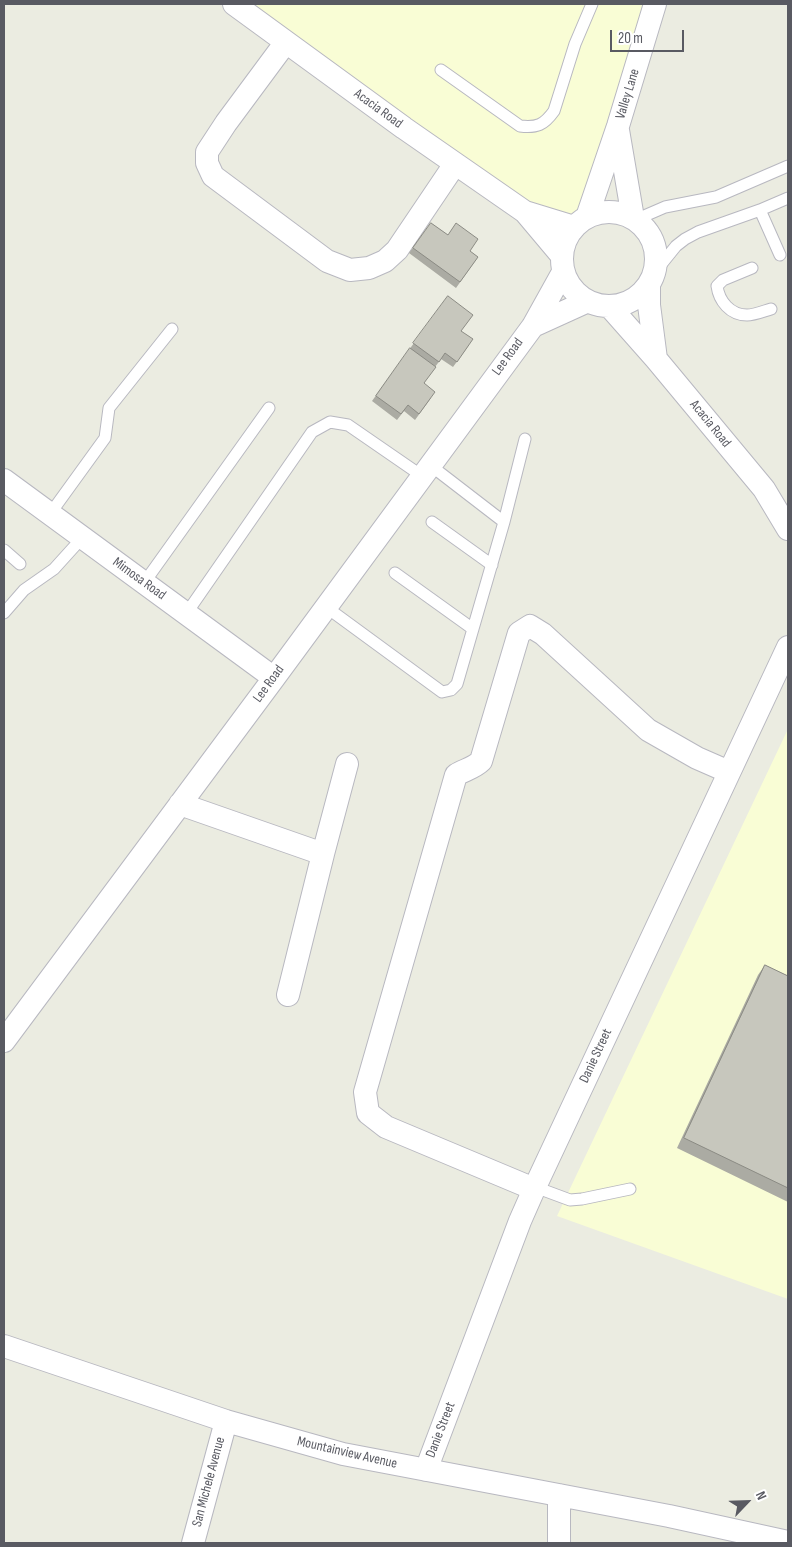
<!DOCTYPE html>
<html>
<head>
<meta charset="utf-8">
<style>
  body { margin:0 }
  #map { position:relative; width:792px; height:1547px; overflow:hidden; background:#ebece1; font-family:"Sofia Sans Condensed",sans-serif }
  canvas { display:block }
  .frame { position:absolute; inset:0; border:5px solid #595a62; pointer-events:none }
  .north { position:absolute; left:722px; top:1477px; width:50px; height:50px; -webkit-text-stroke:4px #fff; paint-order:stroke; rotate:66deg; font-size:14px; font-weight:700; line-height:20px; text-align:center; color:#595a62 }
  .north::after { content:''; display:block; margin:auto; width:18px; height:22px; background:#595a62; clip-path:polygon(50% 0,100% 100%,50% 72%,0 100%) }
  .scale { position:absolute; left:610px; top:30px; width:74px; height:22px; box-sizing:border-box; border:2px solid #595a62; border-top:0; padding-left:6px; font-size:15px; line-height:18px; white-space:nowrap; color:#595a62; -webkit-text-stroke:4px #fff; paint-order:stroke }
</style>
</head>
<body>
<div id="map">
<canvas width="792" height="1547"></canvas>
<div class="frame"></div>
<div class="north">N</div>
<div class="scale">20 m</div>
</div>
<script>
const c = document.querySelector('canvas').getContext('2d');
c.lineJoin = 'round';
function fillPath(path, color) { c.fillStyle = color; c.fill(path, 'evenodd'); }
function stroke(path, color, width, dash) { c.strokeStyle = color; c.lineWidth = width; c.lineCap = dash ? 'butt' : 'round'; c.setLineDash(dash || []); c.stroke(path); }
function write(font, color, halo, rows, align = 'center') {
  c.font = font + ' "Sofia Sans Condensed",sans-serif'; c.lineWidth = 4; c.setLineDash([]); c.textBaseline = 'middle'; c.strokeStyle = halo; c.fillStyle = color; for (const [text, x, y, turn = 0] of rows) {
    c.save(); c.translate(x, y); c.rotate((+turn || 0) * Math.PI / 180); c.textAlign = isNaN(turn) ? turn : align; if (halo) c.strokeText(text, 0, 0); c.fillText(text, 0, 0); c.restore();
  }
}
const commercial = new Path2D(`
  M 245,4 L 645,4 L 565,251 Z
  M 788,729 L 788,1299 L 557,1216 Z`);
const service = new Path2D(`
  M 441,70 L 520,126 C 537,128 544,125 554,111 L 575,44 L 592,4
  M 760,210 L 780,255
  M 635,220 L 665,207 L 716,197 L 788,166
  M 752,268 L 723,280 L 717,286 C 719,301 730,315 747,315 C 754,315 764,311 771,309
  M 655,272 L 676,246 L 685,239 L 698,232 L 760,210 L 788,198
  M 50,514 L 105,438 L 109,408 L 172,329
  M 432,522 L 492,565
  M 504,522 L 525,439
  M 4,550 L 20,564
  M 395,573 L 473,629
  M 144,583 L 269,408
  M 326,607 L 442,692 L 451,690 L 457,684 L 504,522 L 430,465
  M 4,613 L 24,590 L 54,569 L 82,538
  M 186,614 L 312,432 L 330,422 L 348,425 L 422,476
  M 535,1187 L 570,1200 L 582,1199 L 630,1189`);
const minor = new Path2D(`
  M 234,4 L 404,128 L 525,212 L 562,256
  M 286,42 L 226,123 L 207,152 L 207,163 L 213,176 L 327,261 L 350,270 L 369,268 L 385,261 L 397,250 L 455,164
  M 618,130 L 633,218
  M562 259a47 47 0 1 1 94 0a47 47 0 1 1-94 0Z
  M 525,212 L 574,227
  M 587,217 L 618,126 L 655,4
  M 649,286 L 649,305 L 656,359
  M 610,307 L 656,359 L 764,489 L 788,529
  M 533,326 L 588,301
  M 4,480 L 274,678
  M 180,804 L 323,854 L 288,995
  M 323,854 L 347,764
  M 4,1041 L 274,678 L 533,326 L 563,272
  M 534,1189 L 386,1127 L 368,1113 L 365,1092 L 456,775 C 464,770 474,768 481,761 L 519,633 L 530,626 L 543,634 L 648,730 L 697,758 L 729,772
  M 4,1346 L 226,1421 L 343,1454 L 669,1516 L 788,1542
  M 426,1470 L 520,1221 L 535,1187 L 788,647
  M 559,1495 L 559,1543
  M 193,1543 L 226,1421`);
const wall = new Path2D(`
  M 431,223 L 478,257 L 456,288 L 409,253 Z
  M 448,296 L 461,331 L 469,345 L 453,367 L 441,359 L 435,367 L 424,383 L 431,398 L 415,420 L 404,411 L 397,420 L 372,401 Z
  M 765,965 L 788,976 L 788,1202 L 677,1148 L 758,975 Z`);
const building = new Path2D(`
  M 431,223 L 448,235 L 456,223 L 478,239 L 470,251 L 478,257 L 460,282 L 413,248 Z
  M 448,296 L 473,315 L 461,331 L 473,339 L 457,362 L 445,353 L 439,362 L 413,343 Z
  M 410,348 L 436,367 L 424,383 L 435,392 L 419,414 L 408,405 L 401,414 L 376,396 Z
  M 765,965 L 788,976 L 788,1188 L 684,1138 Z`);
const streetNames = [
  ["Valley Lane",628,94,-73],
  ["Acacia Road",378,109,36],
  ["Lee Road",508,357,-54],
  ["Acacia Road",710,424,51],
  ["Mimosa Road",139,579,36],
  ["Lee Road",269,684,-54],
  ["Danie Street",596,1056,-65],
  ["Danie Street",441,1430,-69],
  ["Mountainview Avenue",347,1453,13],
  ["San Michele Avenue",209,1482,-75]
];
fillPath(commercial, '#f9fdd5');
stroke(service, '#b8b8c0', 13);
stroke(minor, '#b8b8c0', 24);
stroke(service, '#fff', 11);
stroke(minor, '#fff', 22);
fillPath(wall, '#ababa3');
fillPath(building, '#c7c7bd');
stroke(building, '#8b8b84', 1);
write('14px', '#595a62', '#fff', streetNames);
</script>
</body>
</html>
